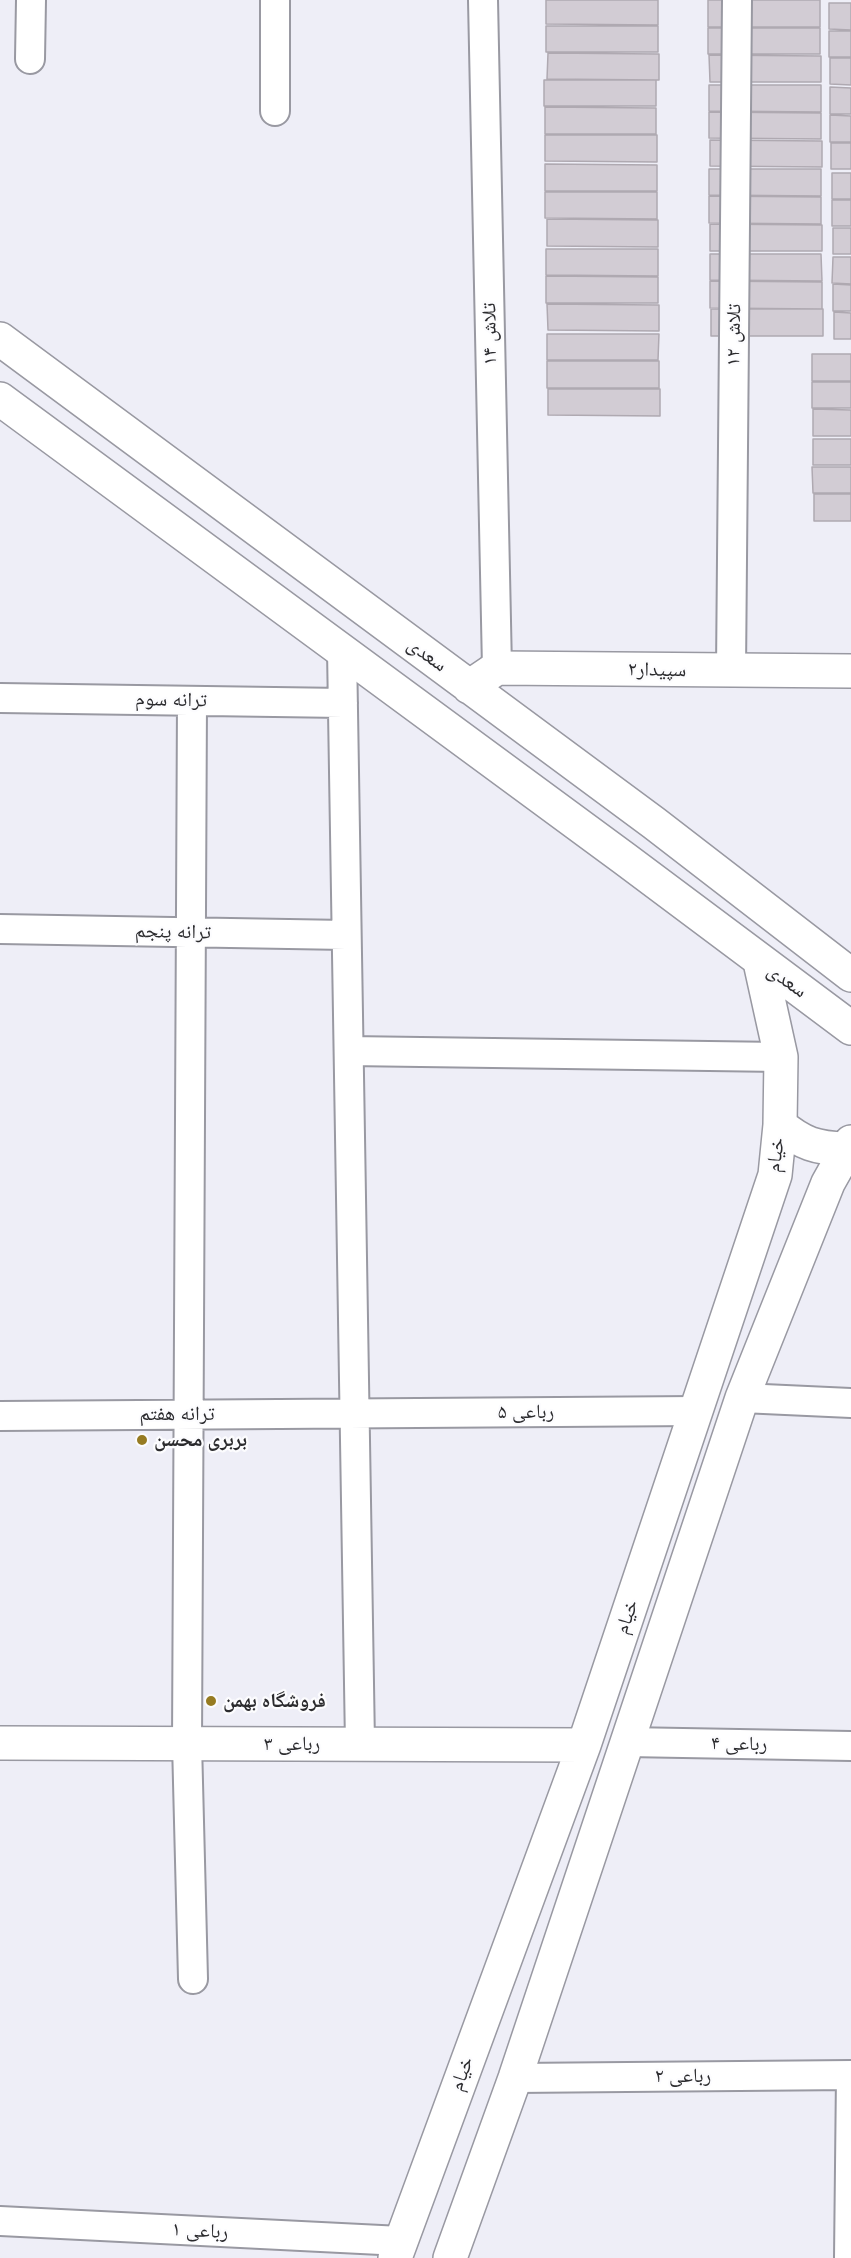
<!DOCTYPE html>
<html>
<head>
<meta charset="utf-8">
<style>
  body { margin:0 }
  canvas { display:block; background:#eeeef7 }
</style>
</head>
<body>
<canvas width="851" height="2258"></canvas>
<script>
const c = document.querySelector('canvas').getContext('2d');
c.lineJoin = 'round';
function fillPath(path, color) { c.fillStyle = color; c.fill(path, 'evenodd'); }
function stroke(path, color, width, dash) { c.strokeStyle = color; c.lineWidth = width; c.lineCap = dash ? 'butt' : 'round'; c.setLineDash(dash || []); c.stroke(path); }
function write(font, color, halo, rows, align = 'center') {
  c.font = font + ' "PT Sans","Noto Naskh Arabic",sans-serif'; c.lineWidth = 4.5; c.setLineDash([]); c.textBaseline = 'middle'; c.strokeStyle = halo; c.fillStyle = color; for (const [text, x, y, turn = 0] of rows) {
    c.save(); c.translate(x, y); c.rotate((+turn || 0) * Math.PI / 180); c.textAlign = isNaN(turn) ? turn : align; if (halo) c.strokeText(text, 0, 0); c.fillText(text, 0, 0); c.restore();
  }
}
const building = new Path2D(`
  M 546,0 L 658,0 L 658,25 L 546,24 Z
  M 708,0 L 820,0 L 820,27 L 708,27 Z
  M 829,3 L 851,3 L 851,30 L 829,29 Z
  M 546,26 L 658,26 L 658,52 L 546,52 Z
  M 708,28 L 820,28 L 820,54 L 708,54 Z
  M 829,31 L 851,31 L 851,57 L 829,57 Z
  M 548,53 L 659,54 L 659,80 L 547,79 Z
  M 709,55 L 821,56 L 821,82 L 710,82 Z
  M 830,58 L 851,58 L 851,85 L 830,84 Z
  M 544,80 L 656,80 L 656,106 L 544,106 Z
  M 709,85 L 821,85 L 821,112 L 709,111 Z
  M 830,87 L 851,88 L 851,114 L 830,114 Z
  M 545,107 L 656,108 L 656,134 L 545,134 Z
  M 709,112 L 821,113 L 821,139 L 709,138 Z
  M 830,115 L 851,116 L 851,142 L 830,142 Z
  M 545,135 L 657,135 L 657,162 L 545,161 Z
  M 710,140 L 822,141 L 822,167 L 710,166 Z
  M 831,143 L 851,143 L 851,169 L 831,169 Z
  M 545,164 L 657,165 L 657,191 L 545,191 Z
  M 709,169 L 821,169 L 821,196 L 709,195 Z
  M 832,173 L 851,173 L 851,199 L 832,199 Z
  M 545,192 L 657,192 L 657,219 L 545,218 Z
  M 709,196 L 821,197 L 821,224 L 709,223 Z
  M 832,200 L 851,200 L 851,226 L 832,226 Z
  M 547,219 L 658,220 L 658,247 L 547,246 Z
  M 710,224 L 822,225 L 822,251 L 710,251 Z
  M 833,228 L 851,228 L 851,254 L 833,254 Z
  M 546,249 L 658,249 L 658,276 L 546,275 Z
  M 710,254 L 821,254 L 822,281 L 710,280 Z
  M 833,257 L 851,257 L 851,284 L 832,283 Z
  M 546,276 L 658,277 L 658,303 L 546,303 Z
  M 710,281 L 822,282 L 822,309 L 710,308 Z
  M 833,284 L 851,285 L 851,311 L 833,311 Z
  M 547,304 L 659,305 L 659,331 L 548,330 Z
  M 711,309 L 823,309 L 823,336 L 711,336 Z
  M 834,312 L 851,313 L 851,339 L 834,339 Z
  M 547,334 L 659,334 L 658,360 L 547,360 Z
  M 812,354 L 851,354 L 851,381 L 812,381 Z
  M 547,361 L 659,361 L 659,388 L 547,388 Z
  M 812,382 L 851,382 L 851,408 L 812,408 Z
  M 548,389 L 660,389 L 660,416 L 548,415 Z
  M 813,409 L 851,410 L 851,436 L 813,436 Z
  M 813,439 L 851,439 L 851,465 L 813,465 Z
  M 812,467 L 851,467 L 851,493 L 813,493 Z
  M 814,494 L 851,494 L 851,521 L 814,521 Z`);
const minor = new Path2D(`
  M 483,0 L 497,668
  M 30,59 L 31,0
  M 275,111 L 275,0
  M 342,650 L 360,1744
  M 731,670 L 737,0
  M 0,698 L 343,703
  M 192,701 L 187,1743 L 193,1979
  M 0,929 L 346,935
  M 349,1051 L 781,1057
  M 742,1398 L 851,1403
  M 0,1416 L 697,1411
  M 627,1742 L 851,1746
  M 515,2078 L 851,2075 L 849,2258
  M 0,2221 L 401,2241`);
const tertiary = new Path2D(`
  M 0,339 L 654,823 L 851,975
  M 0,399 L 625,859 L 851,1028
  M 469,687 L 497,668 L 851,671
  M 780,1125 C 803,1144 816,1148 845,1149
  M 0,1743 L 584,1745
  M 395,2258 L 584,1745 L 775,1175 L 780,1125 L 781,1057 L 760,962
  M 450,2258 L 515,2078 L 742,1398 L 828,1183 L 851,1142`);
const markers = [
  [142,1440,6,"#967b22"],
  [211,1701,6,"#967b22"]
];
const streetNames = [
  ["تلاش ۱۴",490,334,-91],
  ["تلاش ۱۲",734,335,-89],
  ["سعدی",427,655,36],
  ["سپیدار۲",657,670,1],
  ["ترانه سوم",171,700,1],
  ["ترانه پنجم",173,932,1],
  ["سعدی",787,981,36],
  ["خیام",776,1155,-82],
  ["رباعی ۵",526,1412],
  ["ترانه هفتم",177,1414],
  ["خیام",627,1617,-71],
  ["رباعی ۳",292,1744],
  ["رباعی ۴",739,1744,1],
  ["خیام",462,2074,-70],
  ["رباعی ۲",683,2076],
  ["رباعی ۱",200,2231,3]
];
const poiNames = [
  ["بربری محسن",154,1440],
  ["فروشگاه بهمن",223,1701]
];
fillPath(building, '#d2ccd4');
stroke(building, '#afa9b1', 1.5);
stroke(minor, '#9999a2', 32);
stroke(tertiary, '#9999a2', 36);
stroke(minor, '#fff', 28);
stroke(tertiary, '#fff', 33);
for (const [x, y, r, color] of markers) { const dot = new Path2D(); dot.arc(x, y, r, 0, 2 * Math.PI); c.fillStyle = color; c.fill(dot); stroke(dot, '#fcfcfe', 2); }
write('20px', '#2b2b2e', '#fcfcfe', streetNames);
write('bold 20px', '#2b2b2e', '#fcfcfe', poiNames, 'left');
</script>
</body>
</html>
